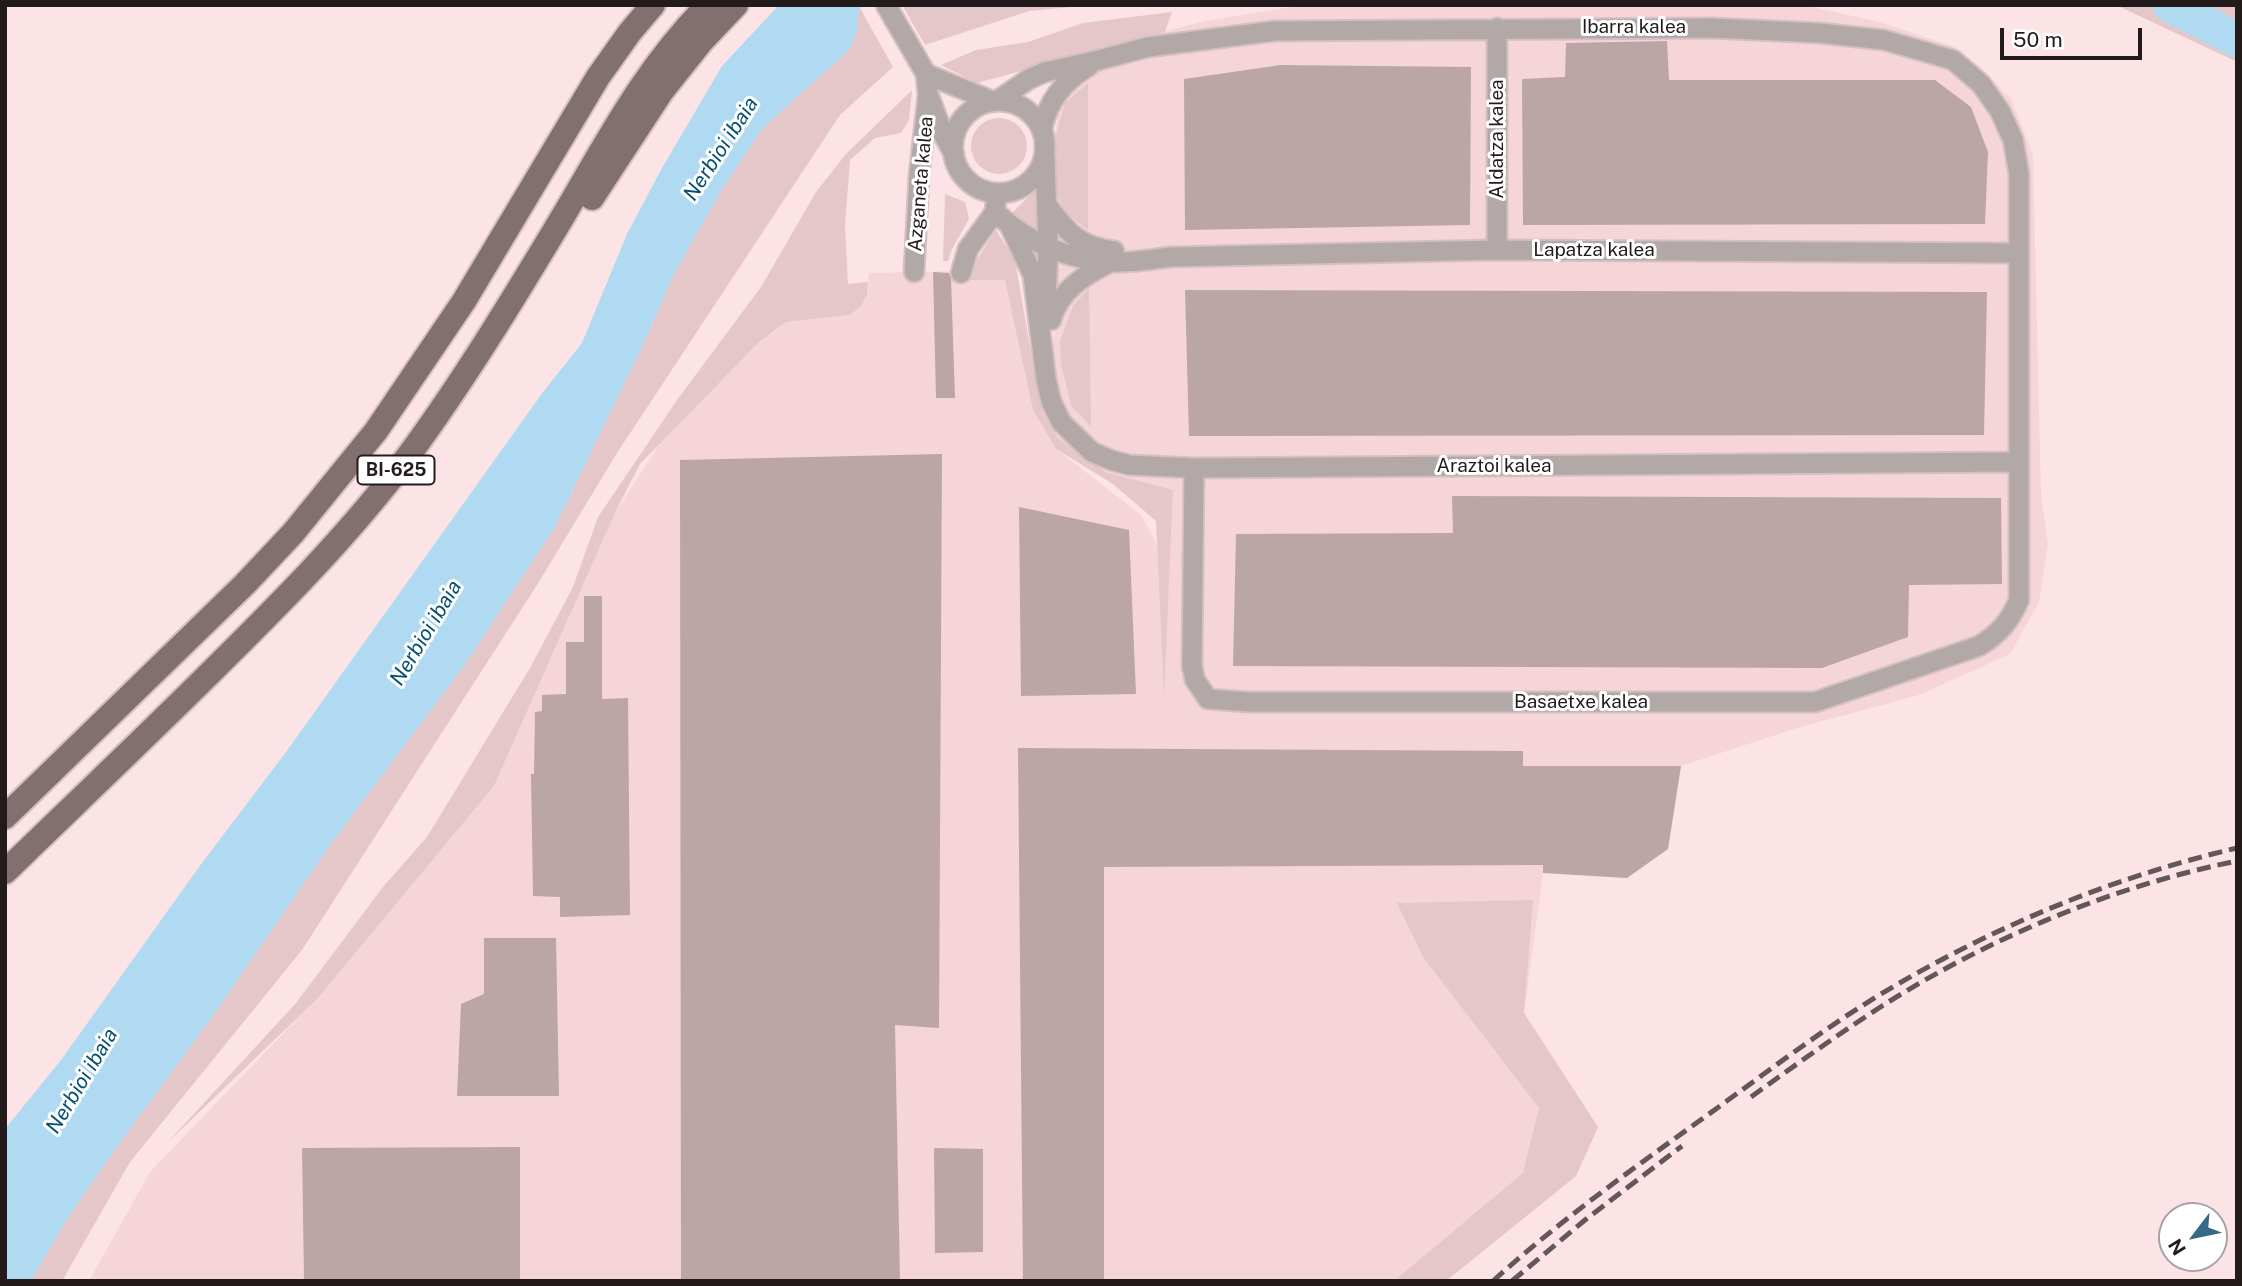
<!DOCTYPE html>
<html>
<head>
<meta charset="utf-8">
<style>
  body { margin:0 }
  #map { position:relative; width:2242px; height:1286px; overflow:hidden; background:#fce4e6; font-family:"Public Sans",sans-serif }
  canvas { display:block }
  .frame { position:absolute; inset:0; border:7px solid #221a1b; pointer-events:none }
  .north { position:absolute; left:2158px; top:1202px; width:70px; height:70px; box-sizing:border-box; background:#fff; border:2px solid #a7a3a4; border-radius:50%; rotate:238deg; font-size:19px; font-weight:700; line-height:28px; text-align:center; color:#221a1b }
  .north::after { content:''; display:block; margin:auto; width:24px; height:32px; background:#356986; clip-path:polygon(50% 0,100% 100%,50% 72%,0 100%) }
  .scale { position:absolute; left:2000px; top:28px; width:142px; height:32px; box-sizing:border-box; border:4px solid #221a1b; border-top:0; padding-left:9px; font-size:21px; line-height:24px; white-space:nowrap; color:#221a1b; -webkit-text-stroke:5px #fff; paint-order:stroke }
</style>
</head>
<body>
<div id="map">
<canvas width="2242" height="1286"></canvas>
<div class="frame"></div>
<div class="north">N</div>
<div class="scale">50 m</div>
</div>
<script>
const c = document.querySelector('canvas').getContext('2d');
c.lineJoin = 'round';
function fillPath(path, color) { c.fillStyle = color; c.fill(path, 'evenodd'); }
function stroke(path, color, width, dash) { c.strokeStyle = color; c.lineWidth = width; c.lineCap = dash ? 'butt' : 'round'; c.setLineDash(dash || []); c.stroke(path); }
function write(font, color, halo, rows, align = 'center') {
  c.font = font + ' "Public Sans",sans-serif'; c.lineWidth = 6; c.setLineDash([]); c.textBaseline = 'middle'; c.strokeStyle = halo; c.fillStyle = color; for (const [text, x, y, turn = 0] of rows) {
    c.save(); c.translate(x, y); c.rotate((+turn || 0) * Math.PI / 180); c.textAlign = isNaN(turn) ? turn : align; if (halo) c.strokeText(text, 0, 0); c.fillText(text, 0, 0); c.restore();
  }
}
const built = new Path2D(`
  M 1304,5 L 1813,7 L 1879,22 L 1955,47 L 1980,67 L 2011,99 L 2033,155 L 2041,495 L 2048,544 L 2039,602 L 2010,654 L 1919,695 L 1797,728 L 1681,766 L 1668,849 L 1627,878 L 1543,873 L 1524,1013 L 1598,1127 L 1576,1176 L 1446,1281 L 89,1281 L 150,1172 L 319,996 L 494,786 L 615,513 L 662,440 L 758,343 L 786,322 L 850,315 L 860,307 L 867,295 L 869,273 L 1015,270 L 1026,380 L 1056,449 L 1141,515 L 1157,544 L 1164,687 L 1173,490 L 1106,472 L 1058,438 L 1043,414 L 1037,388 L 1057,325 L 1051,157 L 1068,57 L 1205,21 Z`);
const green = new Path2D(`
  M 902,5 L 1094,5 L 1029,11 L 925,45 Z
  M 2116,5 L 2237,5 L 2237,62 Z
  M 860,8 L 893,67 L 840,115 L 617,453 L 537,585 L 302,950 L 130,1162 L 62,1281 L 31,1281 L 66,1221 L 109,1158 L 212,1017 L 331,844 L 466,663 L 555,527 L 643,345 L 675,272 L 720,193 L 762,129 L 830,66 L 858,28 L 857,18 Z
  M 1172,12 L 1165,32 L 977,83 L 941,65 L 976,50 L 1028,42 L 1083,23 Z
  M 1088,83 L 1088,230 L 1066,213 L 1056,193 L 1054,142 L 1065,103 Z
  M 912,90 L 909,120 L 901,133 L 875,138 L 850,160 L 845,225 L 848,284 L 868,282 L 867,295 L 860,307 L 850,315 L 786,322 L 758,343 L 640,464 L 615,513 L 494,786 L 317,999 L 167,1143 L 296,1003 L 383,887 L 427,837 L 530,668 L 573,587 L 598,517 L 677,400 L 761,287 L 816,192 L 846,154 Z
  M971 146a28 28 0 1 1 56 0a28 28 0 1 1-56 0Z
  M 1037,188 L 1040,233 L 1011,214 Z
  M 945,194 L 965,202 L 969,219 L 952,249 L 948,261 L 943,261 Z
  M 996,230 L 1015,260 L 1037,388 L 1043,414 L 1058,438 L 1106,472 L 1173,490 L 1164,698 L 1156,521 L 1113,484 L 1056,449 L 1033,410 L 1005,280 L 970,280 L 977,259 Z
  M 1089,288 L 1091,427 L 1071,405 L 1061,364 L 1060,341 L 1073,306 Z
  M 1533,900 L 1524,1013 L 1598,1127 L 1576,1176 L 1446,1281 L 1394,1281 L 1523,1173 L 1539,1108 L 1423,957 L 1397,903 Z`);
const water = new Path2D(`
  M 779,5 L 863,5 C 856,13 858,18 858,27 C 857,35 853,43 849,50 L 762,129 L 720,193 L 675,272 L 643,345 L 555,527 L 466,663 L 331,844 L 212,1017 L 109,1158 L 66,1221 L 31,1281 L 5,1281 L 5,1129 L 61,1060 L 199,867 L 286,752 L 543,392 L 582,343 L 627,234 L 662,168 L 722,66 Z`);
const river = new Path2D(`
  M 2170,5 L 2237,40`);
const building = new Path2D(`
  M 1667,41 L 1669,80 L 1935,80 L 1971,107 L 1988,152 L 1985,224 L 1523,225 L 1522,79 L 1565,77 L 1566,43 Z
  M 1281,65 L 1471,67 L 1470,225 L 1185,230 L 1184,79 Z
  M 933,272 L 949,273 L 951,279 L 955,398 L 936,398 Z
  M 1185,290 L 1987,292 L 1984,435 L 1189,436 Z
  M 942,454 L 939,1028 L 895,1025 L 900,1281 L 681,1281 L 680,460 Z
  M 1452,496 L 2001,498 L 2002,584 L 1909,585 L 1908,637 L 1822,668 L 1233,666 L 1236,534 L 1453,533 Z
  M 1019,507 L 1129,530 L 1136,694 L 1021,696 Z
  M 584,596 L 602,596 L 602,699 L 628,698 L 630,915 L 560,917 L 560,897 L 533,896 L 531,774 L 534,774 L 535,712 L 542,711 L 542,695 L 566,694 L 566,642 L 584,642 Z
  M 1018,748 L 1523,751 L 1523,766 L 1681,766 L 1668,849 L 1627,878 L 1543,873 L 1543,865 L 1104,867 L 1104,1281 L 1023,1281 Z
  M 484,938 L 556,938 L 559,1096 L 457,1096 L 461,1004 L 484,994 Z
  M 520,1147 L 520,1281 L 304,1281 L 302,1148 Z
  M 934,1148 L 983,1149 L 983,1252 L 935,1253 Z`);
const minor = new Path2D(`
  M 886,5 L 926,74 L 928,95 L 919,176 L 914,272
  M 1497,28 L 1497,250
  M 926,74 L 992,101
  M 930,99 L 943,134 L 954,154
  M 997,101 L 1029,79 L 1045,72 L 1099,60 L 1148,47 L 1274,31 L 1711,28 L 1820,33 L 1884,40 L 1953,60 L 1981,84 L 2000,111 L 2013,140 L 2019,174 L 2019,600 C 2010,621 1999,634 1979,646 L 1815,702 L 1249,702 L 1208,699 L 1195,680 L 1192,666 L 1194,468
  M953 147a46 46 0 1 1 92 0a46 46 0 1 1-92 0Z
  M 1042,129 C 1048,100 1064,81 1089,66
  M 1045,157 L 1048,248 L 1046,305
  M 1047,205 C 1067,232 1079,247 1114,251
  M 995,212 C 1028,243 1070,261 1115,262 C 1133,263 1153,259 1171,257 L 1497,250 L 2018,253
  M 1010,226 L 1033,275 L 1046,379 L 1051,401 L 1061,422 L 1092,452 L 1111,460 L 1129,465 L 1194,468 L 2018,462
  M 961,273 L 968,249 L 995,212 L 996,200
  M 1051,320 C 1059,291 1085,274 1111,262`);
const major = new Path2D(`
  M 592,198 L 662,91 L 701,42 L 736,5
  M 5,817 L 245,584 L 293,533 L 376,431 L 464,301 L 598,77 L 630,32 L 653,5
  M 5,872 C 70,809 135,747 199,684 C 273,611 347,538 409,455 C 464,380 514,298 562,218 C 607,142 645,68 708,5`);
const rail = new Path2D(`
  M 1751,1097 C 1794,1066 1837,1035 1882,1006 C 1989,938 2113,886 2237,861
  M 1493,1281 C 1558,1222 1631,1170 1702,1119 C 1759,1078 1816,1034 1876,997 C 1988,929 2109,878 2237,848
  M 1512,1281 L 1585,1220 L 1682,1146`);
const shields = [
  [396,470,77]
];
const shieldNames = [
  ["BI-625",396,470]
];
const streetNames = [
  ["Ibarra kalea",1634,27],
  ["Aldatza kalea",1497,139,-90],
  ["Azganeta kalea",921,184,-85],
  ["Lapatza kalea",1594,250],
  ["Araztoi kalea",1494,466],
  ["Basaetxe kalea",1581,702]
];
const waterNames = [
  ["Nerbioi ibaia",721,149,-57],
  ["Nerbioi ibaia",426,633,-59],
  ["Nerbioi ibaia",82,1081,-59]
];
fillPath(built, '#f5d5d7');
fillPath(green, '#e6c7c9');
fillPath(water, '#b0d9f2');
stroke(river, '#b0d9f2', 35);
fillPath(building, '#bca5a7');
stroke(minor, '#d5c0c1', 23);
stroke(major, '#d5c0c1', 28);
stroke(minor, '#b2a8a8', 19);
stroke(major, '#827071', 24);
stroke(rail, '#645758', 5, [14, 7]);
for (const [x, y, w] of shields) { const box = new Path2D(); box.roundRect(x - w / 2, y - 14.5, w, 29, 5); c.fillStyle = '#fff'; c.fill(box); stroke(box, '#221a1b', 2); }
write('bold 18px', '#221a1b', null, shieldNames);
write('19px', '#221a1b', '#fff', streetNames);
write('italic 21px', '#035071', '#fff', waterNames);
</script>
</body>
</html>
